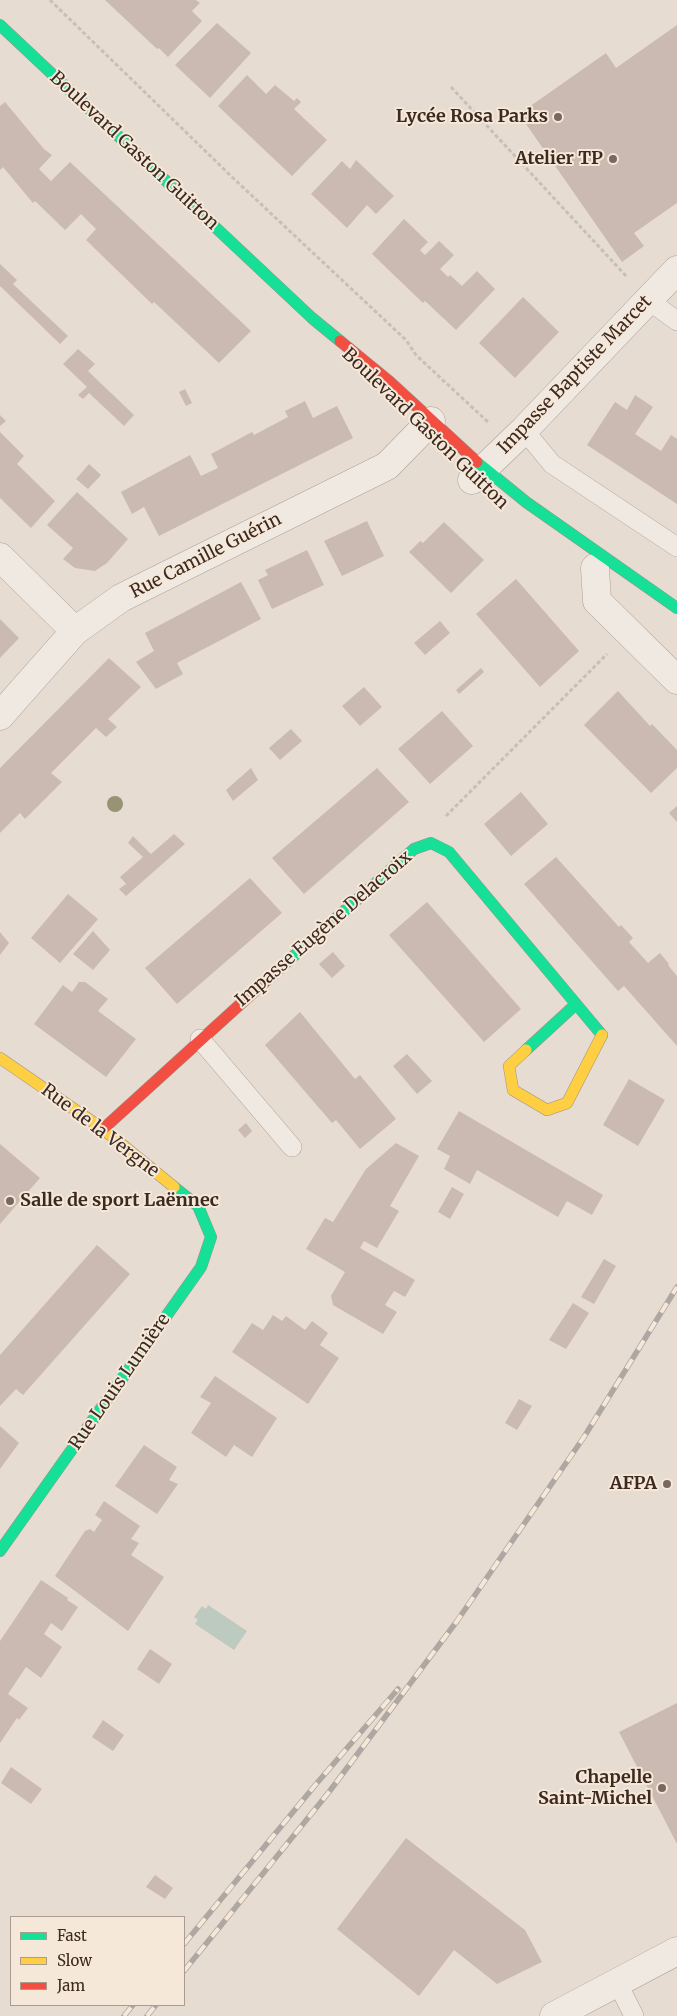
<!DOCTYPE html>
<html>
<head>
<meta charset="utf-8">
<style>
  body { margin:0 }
  #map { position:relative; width:677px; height:2016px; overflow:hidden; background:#e7dcd1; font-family:Merriweather,serif }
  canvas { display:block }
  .legend { position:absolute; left:10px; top:1916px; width:175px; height:90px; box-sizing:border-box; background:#f6e8d8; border:1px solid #ac9c8f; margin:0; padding:6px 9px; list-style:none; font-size:15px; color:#3c2921 }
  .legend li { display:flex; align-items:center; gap:10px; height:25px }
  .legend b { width:25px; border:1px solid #ac9c8f }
</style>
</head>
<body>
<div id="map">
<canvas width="677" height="2016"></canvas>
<ul class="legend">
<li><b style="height:6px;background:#16e098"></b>Fast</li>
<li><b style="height:6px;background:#ffcf43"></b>Slow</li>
<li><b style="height:6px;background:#f24e42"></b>Jam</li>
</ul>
</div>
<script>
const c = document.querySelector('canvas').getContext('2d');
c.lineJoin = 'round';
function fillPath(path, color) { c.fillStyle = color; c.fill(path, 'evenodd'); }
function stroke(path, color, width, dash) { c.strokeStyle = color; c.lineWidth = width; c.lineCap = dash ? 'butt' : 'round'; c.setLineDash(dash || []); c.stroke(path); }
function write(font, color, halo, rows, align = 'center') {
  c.font = font + ' Merriweather,serif'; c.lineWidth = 4; c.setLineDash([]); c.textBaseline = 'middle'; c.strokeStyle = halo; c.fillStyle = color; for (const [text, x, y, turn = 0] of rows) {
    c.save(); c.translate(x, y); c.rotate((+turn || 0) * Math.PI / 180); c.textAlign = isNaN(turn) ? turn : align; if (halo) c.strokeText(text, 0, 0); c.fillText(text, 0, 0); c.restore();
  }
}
const water = new Path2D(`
  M 208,1605 L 247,1631 L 234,1650 L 195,1624 L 198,1620 L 194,1617 L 202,1606 L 206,1609 Z`);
const building = new Path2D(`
  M 105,0 L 196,0 L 200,3 L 192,11 L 202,21 L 168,57 L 159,48 L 157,49 Z
  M 217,23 L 251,53 L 210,98 L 175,65 Z
  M 677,25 L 677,203 L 634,233 L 644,246 L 622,262 L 519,114 L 606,53 L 616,68 Z
  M 247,75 L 266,94 L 275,85 L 294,101 L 297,98 L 301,102 L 294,109 L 327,140 L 292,176 L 218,106 Z
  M 5,102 L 44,149 L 52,155 L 39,169 L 51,181 L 70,162 L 251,331 L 219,363 L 154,302 L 152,304 L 86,240 L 96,229 L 81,214 L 65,230 L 35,201 L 33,203 L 3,167 L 0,170 L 0,106 Z
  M 356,160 L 394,196 L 376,214 L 367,205 L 347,228 L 311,194 L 342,161 L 350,169 Z
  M 404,219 L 428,242 L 420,250 L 425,255 L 439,241 L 454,255 L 440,269 L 448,277 L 450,275 L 462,286 L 477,271 L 495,289 L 456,330 L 425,301 L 423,303 L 372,254 Z
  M 0,264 L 17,280 L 13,284 L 68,336 L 60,344 L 0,286 Z
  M 523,297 L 559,332 L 515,378 L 479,343 Z
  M 78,349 L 95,364 L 88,371 L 134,415 L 124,426 L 89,393 L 83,399 L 78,395 L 87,387 L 63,364 Z
  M 185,389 L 192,403 L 186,406 L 179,392 Z
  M 635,395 L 653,407 L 635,434 L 661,451 L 671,435 L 677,439 L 677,504 L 587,445 L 615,402 L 627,410 Z
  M 305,401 L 313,418 L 337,406 L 353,438 L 159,536 L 144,507 L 132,514 L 121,492 L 190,455 L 201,476 L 218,468 L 211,454 L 252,432 L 254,435 L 288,417 L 285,411 Z
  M 0,415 L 6,421 L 0,426 Z
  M 0,432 L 24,456 L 17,464 L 55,501 L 31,528 L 0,498 Z
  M 89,464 L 101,475 L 88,489 L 76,479 Z
  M 77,492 L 128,539 L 107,563 L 95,571 L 75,568 L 63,559 L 73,548 L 47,525 Z
  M 367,521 L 384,556 L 342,576 L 324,541 Z
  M 444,522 L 484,560 L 451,593 L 409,552 L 420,541 L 423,543 Z
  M 307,550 L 324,585 L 272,609 L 258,580 L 268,575 L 265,570 Z
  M 516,579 L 579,651 L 540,687 L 476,614 Z
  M 241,582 L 261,619 L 177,663 L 183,674 L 156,689 L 136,662 L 154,651 L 145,633 Z
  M 0,619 L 19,638 L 0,658 Z
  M 440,621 L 450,633 L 425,655 L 414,643 Z
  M 109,658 L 141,687 L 108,719 L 117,727 L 106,737 L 96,728 L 51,773 L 62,782 L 25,819 L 20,813 L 0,833 L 0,768 Z
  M 481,668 L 484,672 L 459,694 L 456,690 Z
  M 364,687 L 382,707 L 360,726 L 342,706 Z
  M 618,691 L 650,726 L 652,724 L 677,750 L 677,768 L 651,793 L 584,725 Z
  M 442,711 L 473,746 L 430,784 L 398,749 Z
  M 291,729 L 302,741 L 280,760 L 269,748 Z
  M 251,768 L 258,780 L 233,801 L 226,790 Z
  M 377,768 L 409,802 L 304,894 L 272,858 Z
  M 521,792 L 548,824 L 511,856 L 484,824 Z
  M 677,806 L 677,822 L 669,813 Z
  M 174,834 L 185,844 L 126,896 L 119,889 L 126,884 L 120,877 L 143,857 L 128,843 L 133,836 L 151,854 Z
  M 556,857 L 619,927 L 621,925 L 633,938 L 629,942 L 648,963 L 660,953 L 669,964 L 668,965 L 677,976 L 677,1046 L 624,986 L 618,991 L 524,884 Z
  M 250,878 L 282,913 L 177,1004 L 145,968 Z
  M 68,894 L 98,919 L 60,963 L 31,938 Z
  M 427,902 L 521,1009 L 484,1042 L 389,935 Z
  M 93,931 L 110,950 L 93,970 L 73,954 Z
  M 0,932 L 9,943 L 0,955 Z
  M 333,952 L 345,966 L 332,978 L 319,964 Z
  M 79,982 L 85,982 L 108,999 L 98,1011 L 136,1039 L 106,1077 L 34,1024 L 63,985 L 72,992 Z
  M 300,1012 L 355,1079 L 360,1075 L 396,1119 L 360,1149 L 336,1120 L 332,1123 L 265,1045 Z
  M 407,1054 L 432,1081 L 417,1094 L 393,1066 Z
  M 629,1079 L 665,1100 L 638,1146 L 603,1125 Z
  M 459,1111 L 603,1195 L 592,1215 L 567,1201 L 558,1217 L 477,1170 L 470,1184 L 444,1169 L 450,1156 L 437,1149 Z
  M 246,1123 L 252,1131 L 245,1138 L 238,1130 Z
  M 396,1143 L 419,1156 L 390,1206 L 399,1211 L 377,1248 L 364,1241 L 360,1248 L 415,1280 L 405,1297 L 394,1291 L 385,1305 L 397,1312 L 383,1334 L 333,1305 L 331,1296 L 345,1272 L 306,1249 L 325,1218 L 333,1222 L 366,1169 Z
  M 0,1144 L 40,1178 L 0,1224 Z
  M 452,1187 L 464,1194 L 450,1219 L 438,1212 Z
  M 97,1245 L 130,1274 L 23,1395 L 16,1389 L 0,1406 L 0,1355 Z
  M 604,1259 L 616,1266 L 594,1304 L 581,1297 Z
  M 573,1303 L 589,1313 L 566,1349 L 549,1340 Z
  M 273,1315 L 282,1321 L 286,1316 L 305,1330 L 312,1321 L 328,1333 L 320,1345 L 339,1358 L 308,1404 L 232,1352 L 252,1323 L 263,1330 Z
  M 215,1376 L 277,1418 L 252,1457 L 234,1445 L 226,1457 L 191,1433 L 211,1403 L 200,1397 Z
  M 519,1399 L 532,1406 L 517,1430 L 505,1423 Z
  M 0,1426 L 19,1443 L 0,1469 Z
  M 144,1445 L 177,1467 L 169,1480 L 178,1484 L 157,1514 L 115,1486 Z
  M 104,1501 L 140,1526 L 131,1539 L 139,1543 L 131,1555 L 164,1577 L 128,1631 L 55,1576 L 85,1531 L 90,1529 L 94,1532 L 102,1520 L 95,1515 Z
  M 41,1580 L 68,1598 L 67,1600 L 78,1607 L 62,1631 L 51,1623 L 44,1634 L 62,1647 L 41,1678 L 26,1667 L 8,1694 L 28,1708 L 19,1720 L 17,1718 L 0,1743 L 0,1641 Z
  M 150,1649 L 172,1664 L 159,1684 L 137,1669 Z
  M 677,1703 L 677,1844 L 619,1732 Z
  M 103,1720 L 124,1735 L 113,1751 L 92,1737 Z
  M 11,1767 L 42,1789 L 31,1804 L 1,1783 Z
  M 406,1838 L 525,1930 L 542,1962 L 497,1984 L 454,1950 L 419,1996 L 337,1929 Z
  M 155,1875 L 173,1888 L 165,1899 L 146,1887 Z`);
const path = new Path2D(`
  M 50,0 L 232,177 L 406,340 L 416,355 L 488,422
  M 451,87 L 627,277
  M 446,816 L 607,654`);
const lane = new Path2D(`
  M 648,300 L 677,321
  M 524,430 L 552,464 L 677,547
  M 200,1039 L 292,1147
  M 617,1982 L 634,2016`);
const street = new Path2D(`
  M 472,480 L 524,430 L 677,270
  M 0,557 L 75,631
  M 595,568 L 597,601 L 677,680
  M 0,716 L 75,631 L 121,598 L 387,466 L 431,421
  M 554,2016 L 677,1951`);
const fast = new Path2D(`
  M 0,25 L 312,318 L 340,341
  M 477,462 L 526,502 L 677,608
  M 279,969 L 414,849 L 431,843 L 449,852 L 602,1035
  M 526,1050 L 575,1005
  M 0,1551 L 201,1267 L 211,1237 L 198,1206 L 174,1187`);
const slow = new Path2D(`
  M 526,1050 L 509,1066 L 513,1090 L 547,1110 L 567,1103 L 602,1035
  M 0,1058 L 103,1129 L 174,1187`);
const jam = new Path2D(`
  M 340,341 L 390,382 L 477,462
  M 103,1129 L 279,969`);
const rail = new Path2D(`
  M 184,1944 L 317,1783 L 398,1689
  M 184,1971 L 329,1792 L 457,1621 L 584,1437 L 677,1287
  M 124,2016 L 133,2005
  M 147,2016 L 156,2005`);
const trees = [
  [115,804]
];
const markers = [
  [558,117,5,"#78685f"],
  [613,159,5,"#78685f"],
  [10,1201,5,"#78685f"],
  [667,1484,5,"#78685f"],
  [662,1788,5,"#78685f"]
];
const poiNames = [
  ["Lycée Rosa Parks",548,117],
  ["Atelier TP",603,159],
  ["Salle de sport Laënnec",20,1201,"left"],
  ["AFPA",657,1484],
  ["Chapelle",652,1778],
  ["Saint-Michel",652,1799]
];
const streetNames = [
  ["Boulevard Gaston Guitton",134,151,43],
  ["Impasse Baptiste Marcet",575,375,-46],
  ["Boulevard Gaston Guitton",425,429,44],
  ["Rue Camille Guérin",206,556,-27],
  ["Impasse Eugène Delacroix",324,929,-41],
  ["Rue de la Vergne",100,1131,37],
  ["Rue Louis Lumière",120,1382,-55]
];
fillPath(water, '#bccabf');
fillPath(building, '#cbbab2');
stroke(lane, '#aca299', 20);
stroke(street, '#aca299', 29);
stroke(fast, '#9c918a', 12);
stroke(slow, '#9c918a', 12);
stroke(jam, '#9c918a', 12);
stroke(path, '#c7bfb9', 3, [4, 2.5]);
stroke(lane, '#efe9e2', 19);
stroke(street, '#efe9e2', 28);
stroke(fast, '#16e098', 11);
stroke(slow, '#ffcf43', 11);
stroke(jam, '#f24e42', 11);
stroke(rail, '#aea7a2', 5.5);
stroke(rail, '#f6e8d8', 4, [11]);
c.fillStyle = '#979374';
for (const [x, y] of trees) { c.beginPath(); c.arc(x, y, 8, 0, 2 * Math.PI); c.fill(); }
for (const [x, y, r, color] of markers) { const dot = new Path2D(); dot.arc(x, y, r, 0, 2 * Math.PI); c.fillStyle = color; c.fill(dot); stroke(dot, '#f6e8d8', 2); }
write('bold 18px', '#3c2921', '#f6e8d8', poiNames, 'right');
write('18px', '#3c2921', '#f6e8d8', streetNames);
</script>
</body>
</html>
